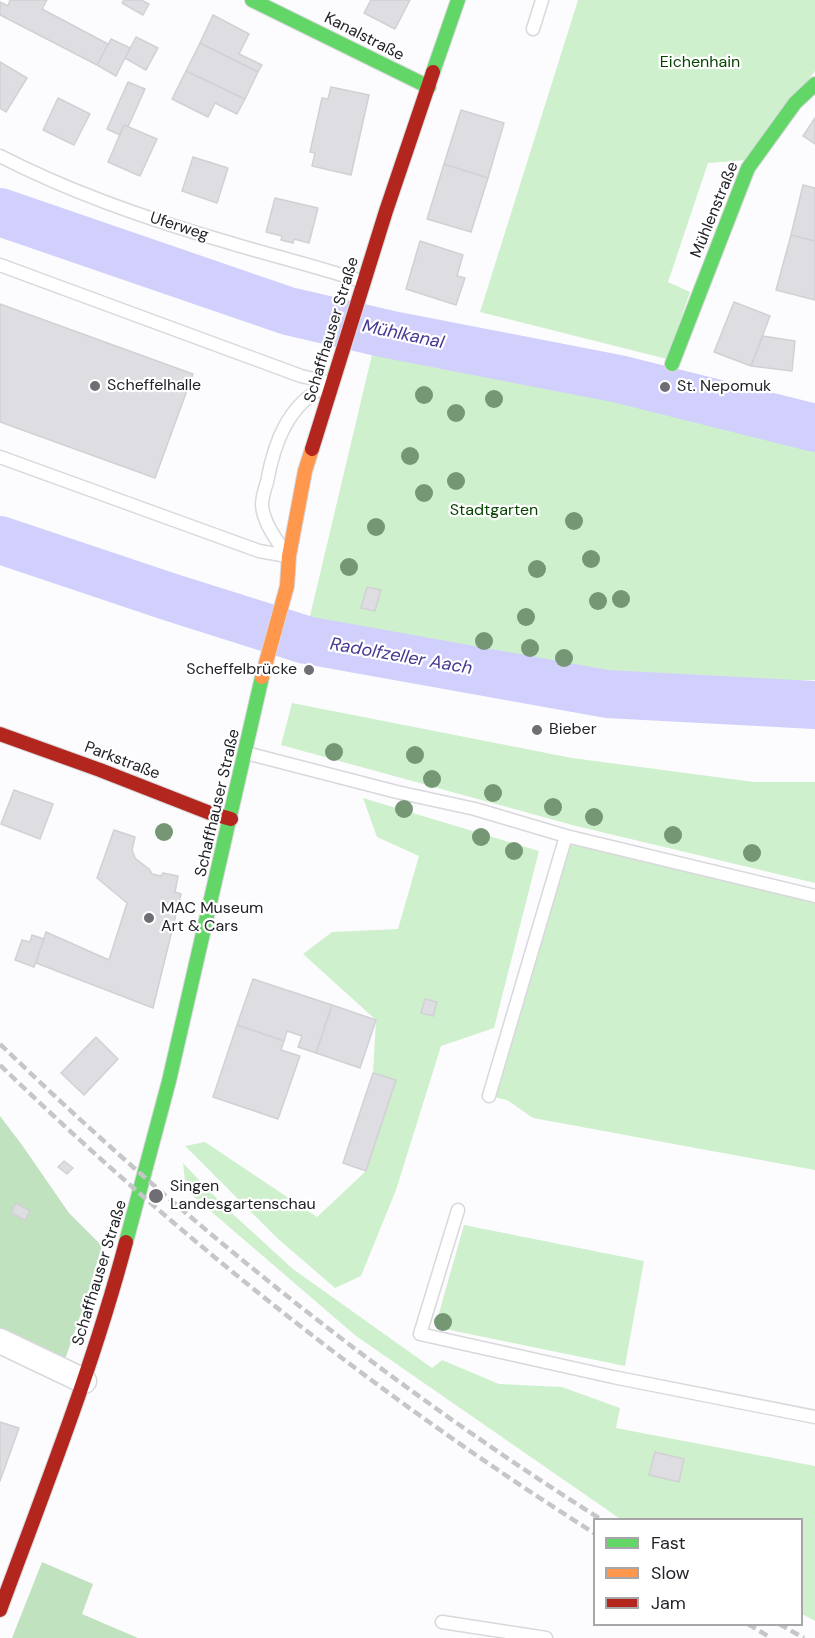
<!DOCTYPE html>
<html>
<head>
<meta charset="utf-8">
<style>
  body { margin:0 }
  #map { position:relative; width:815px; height:1638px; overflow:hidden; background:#fcfcfe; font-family:"DM Sans",sans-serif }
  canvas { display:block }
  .legend { position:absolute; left:593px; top:1518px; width:210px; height:108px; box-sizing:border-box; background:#fff; border:2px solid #a7a7a9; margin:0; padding:8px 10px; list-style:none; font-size:18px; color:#222229 }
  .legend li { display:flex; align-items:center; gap:12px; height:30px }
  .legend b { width:30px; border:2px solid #a7a7a9 }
</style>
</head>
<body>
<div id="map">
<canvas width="815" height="1638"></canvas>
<ul class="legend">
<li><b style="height:8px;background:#63d668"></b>Fast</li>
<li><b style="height:8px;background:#ff974d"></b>Slow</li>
<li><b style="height:8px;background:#b3261e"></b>Jam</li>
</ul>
</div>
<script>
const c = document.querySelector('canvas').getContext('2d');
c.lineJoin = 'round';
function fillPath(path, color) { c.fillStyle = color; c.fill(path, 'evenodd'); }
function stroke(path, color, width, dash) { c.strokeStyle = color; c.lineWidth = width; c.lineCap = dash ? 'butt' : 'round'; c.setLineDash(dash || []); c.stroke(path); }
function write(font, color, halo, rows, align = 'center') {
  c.font = font + ' "DM Sans",sans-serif'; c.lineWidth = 4.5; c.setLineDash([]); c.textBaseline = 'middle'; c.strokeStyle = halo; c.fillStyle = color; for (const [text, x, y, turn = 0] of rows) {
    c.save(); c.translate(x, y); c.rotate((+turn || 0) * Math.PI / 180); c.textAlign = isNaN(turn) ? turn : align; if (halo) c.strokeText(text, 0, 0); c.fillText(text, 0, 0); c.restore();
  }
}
const green = new Path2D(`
  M 578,0 L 815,0 L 815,71 L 747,160 L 708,163 L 668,282 L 690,292 L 667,359 L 480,312 Z
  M 379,325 L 815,432 L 815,680 L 607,686 L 306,633 Z
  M 292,703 L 572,758 L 754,782 L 815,782 L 815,883 L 576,826 L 281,745 Z
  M 363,798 L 539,851 L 494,1028 L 441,1046 L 396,1190 L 361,1276 L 335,1288 L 277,1238 L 185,1146 L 205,1142 L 317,1217 L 366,1171 L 396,1081 L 373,1073 L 376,1020 L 303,954 L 332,932 L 398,929 L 419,856 L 377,837 Z
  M 566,836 L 815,896 L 815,1170 L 533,1118 L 507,1100 L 489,1096 Z
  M 183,1163 L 224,1206 L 293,1269 L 432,1368 L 442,1360 L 499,1384 L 562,1387 L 620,1408 L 616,1428 L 815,1466 L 815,1621 L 802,1614 L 802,1520 L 622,1520 L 616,1516 L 356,1336 L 186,1190 Z
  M 464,1225 L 644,1261 L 625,1366 L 435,1327 Z`);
const forest = new Path2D(`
  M 0,1116 L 22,1145 L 69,1213 L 102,1246 L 85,1302 L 61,1371 L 0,1341 Z
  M 42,1562 L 93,1584 L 82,1614 L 138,1638 L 12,1638 Z`);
const river = new Path2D(`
  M 0,212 L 288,311 L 387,334 L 619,379 L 815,428
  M 0,540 L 170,597 L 306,640 L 607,694 L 815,705`);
const building = new Path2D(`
  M 10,0 L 47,0 L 42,9 L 108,44 L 97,65 L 0,15 L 0,2 L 8,6 Z
  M 124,0 L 141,0 L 149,4 L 143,15 L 122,3 Z
  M 371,0 L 410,0 L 395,29 L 364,13 Z
  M 213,15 L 249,34 L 239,54 L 262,65 L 258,72 L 200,43 Z
  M 136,37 L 158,48 L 146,70 L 125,58 Z
  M 111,39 L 130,48 L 116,76 L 97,65 Z
  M 200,43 L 258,72 L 245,99 L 186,71 Z
  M 0,62 L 27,78 L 6,112 L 0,108 Z
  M 186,71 L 245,99 L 237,114 L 215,103 L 208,117 L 172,99 Z
  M 128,82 L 145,89 L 128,127 L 124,125 L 120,135 L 107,129 Z
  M 331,87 L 369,95 L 351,175 L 312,166 L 315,153 L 310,152 L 322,98 L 328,99 Z
  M 58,98 L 90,114 L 74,145 L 43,130 Z
  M 461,110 L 504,123 L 488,178 L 444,164 Z
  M 815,118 L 815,144 L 803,136 Z
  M 124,125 L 157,139 L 140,176 L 108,162 Z
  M 193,157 L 228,168 L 217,203 L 182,191 Z
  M 444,164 L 488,178 L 471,232 L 427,219 Z
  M 803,185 L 815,188 L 815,241 L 791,235 Z
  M 275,198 L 318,208 L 309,243 L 294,239 L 293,243 L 281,240 L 282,236 L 266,232 Z
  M 791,235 L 815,241 L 815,300 L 776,290 Z
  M 420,241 L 463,255 L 457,276 L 465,278 L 456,305 L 406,289 Z
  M 734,302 L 770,316 L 751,366 L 714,352 Z
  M 0,304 L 193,374 L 155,478 L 0,422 Z
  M 763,336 L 795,341 L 792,371 L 751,366 Z
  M 367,587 L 381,590 L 375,611 L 361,608 Z
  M 14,790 L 53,804 L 40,839 L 1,824 Z
  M 114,830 L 135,837 L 132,850 L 135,858 L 149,869 L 152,874 L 161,876 L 163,873 L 178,876 L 175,892 L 181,894 L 153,1008 L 36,963 L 46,932 L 109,960 L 127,903 L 97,878 Z
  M 32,935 L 44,939 L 34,967 L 15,960 L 22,940 L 30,942 Z
  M 253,979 L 332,1005 L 316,1053 L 298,1047 L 302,1036 L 287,1031 L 284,1041 L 237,1025 Z
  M 425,999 L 437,1002 L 433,1016 L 421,1013 Z
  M 332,1005 L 376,1020 L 360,1068 L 316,1053 Z
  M 237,1025 L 284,1041 L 281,1050 L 300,1056 L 278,1119 L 213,1097 Z
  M 96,1037 L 118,1059 L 84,1095 L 61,1073 Z
  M 373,1073 L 396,1080 L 366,1171 L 343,1163 Z
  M 64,1161 L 73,1168 L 67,1174 L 58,1167 Z
  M 16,1203 L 30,1211 L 25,1220 L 11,1213 Z
  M 0,1422 L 19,1428 L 0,1481 Z
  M 655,1452 L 684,1459 L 679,1482 L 649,1475 Z`);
const lane = new Path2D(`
  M 533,29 L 542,0
  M 0,156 C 72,193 150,220 227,242 C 273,256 319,267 364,282
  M 0,265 L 301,376 L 331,383
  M 0,457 L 259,551 L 287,556
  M 284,551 C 275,538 263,521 262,505 C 262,498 265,488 267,482 C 274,443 288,404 326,386
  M 246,753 L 397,792 L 475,809 L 566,836 L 489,1096
  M 566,836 L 815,896
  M 458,1210 L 420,1334 L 613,1377 L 815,1417
  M 442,1622 L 546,1638`);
const street = new Path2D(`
  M 0,1341 L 84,1381`);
const fast = new Path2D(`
  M 252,0 L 429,87
  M 433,72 L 458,0
  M 672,364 L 748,168 L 795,103 L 815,84
  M 126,1242 L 169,1081 L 262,677`);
const slow = new Path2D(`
  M 262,677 L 287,586 L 289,556 L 305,471 L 312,449`);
const jam = new Path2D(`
  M 312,449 L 386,211 L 433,72
  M 0,734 L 100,770 L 210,813 L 231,819
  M 0,1610 C 45,1488 93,1367 126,1242`);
const rail = new Path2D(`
  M 0,1044 C 184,1222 385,1383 602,1520
  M 0,1065 C 182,1241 381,1398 594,1533
  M 748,1624 L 771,1638
  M 779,1624 L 804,1638`);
const trees = [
  [424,395],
  [494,399],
  [456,413],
  [410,456],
  [456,481],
  [424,493],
  [574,521],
  [376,527],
  [591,559],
  [349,567],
  [537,569],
  [621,599],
  [598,601],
  [526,617],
  [484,641],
  [530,648],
  [564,658],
  [334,752],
  [415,755],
  [432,779],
  [493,793],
  [553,807],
  [404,809],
  [594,817],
  [164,832],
  [673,835],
  [481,837],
  [514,851],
  [752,853],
  [443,1322]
];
const markers = [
  [95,386,6,"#6e6e74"],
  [665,387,6,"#6e6e74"],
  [309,670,6,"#6e6e74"],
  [537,730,6,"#6e6e74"],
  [149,918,6,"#6e6e74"],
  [156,1196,8,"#6e6e74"]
];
const streetNames = [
  ["Kanalstraße",364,37,27],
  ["Mühlenstraße",715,210,-68],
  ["Uferweg",179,227,18],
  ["Schaffhauser Straße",332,330,-73],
  ["Parkstraße",122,761,21],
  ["Schaffhauser Straße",218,803,-77],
  ["Schaffhauser Straße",100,1273,-73]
];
const parkNames = [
  ["Eichenhain",700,63],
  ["Stadtgarten",494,511]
];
const poiNames = [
  ["Scheffelhalle",107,386],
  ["St. Nepomuk",677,387],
  ["Scheffelbrücke",297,670,"right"],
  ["Bieber",549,730],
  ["MAC Museum",161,909],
  ["Art & Cars",161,927],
  ["Singen",170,1187],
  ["Landesgartenschau",170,1205]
];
const waterNames = [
  ["Mühlkanal",403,335,12],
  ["Radolfzeller Aach",401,657,10]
];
fillPath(green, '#cff0cc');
fillPath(forest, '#c1e2be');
stroke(river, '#d1d0fd', 48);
fillPath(building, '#dddde2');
stroke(building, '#d1d1d5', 1.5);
stroke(lane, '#d8d8dd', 15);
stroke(street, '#d8d8dd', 27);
stroke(fast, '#d8d8dd', 16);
stroke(slow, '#d8d8dd', 16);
stroke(jam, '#d8d8dd', 16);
stroke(lane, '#fff', 12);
stroke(street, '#fff', 24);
stroke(fast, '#63d668', 14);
stroke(slow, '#ff974d', 14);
stroke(jam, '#b3261e', 14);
stroke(rail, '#c6c6c6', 4.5, [9, 4.5]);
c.fillStyle = '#759773';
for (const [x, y] of trees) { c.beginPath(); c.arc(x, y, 9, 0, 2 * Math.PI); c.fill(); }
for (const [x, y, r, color] of markers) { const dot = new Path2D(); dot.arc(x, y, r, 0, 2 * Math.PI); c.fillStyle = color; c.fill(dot); stroke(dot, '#fff', 2); }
write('16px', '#222229', '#fff', streetNames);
write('16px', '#064501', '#fff', parkNames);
write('16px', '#222229', '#fff', poiNames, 'left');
write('italic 18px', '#473892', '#fff', waterNames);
</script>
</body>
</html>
